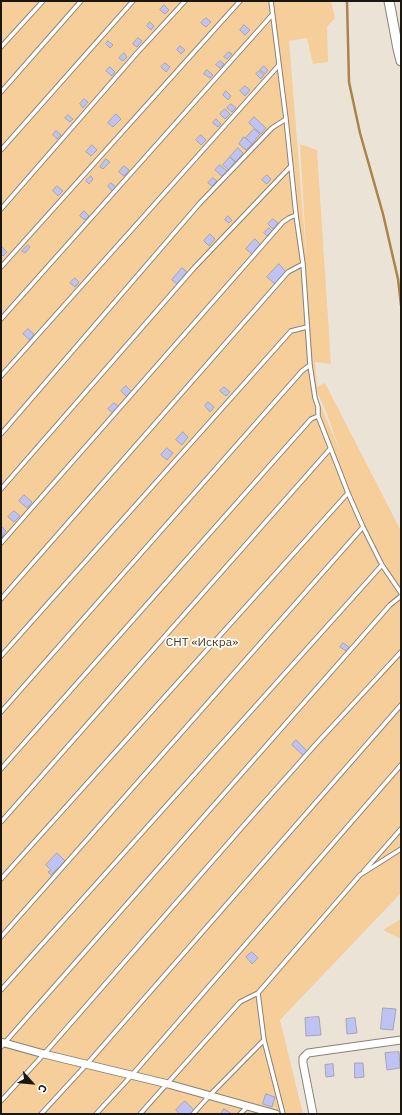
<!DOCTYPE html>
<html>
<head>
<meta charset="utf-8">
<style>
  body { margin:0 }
  #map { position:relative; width:402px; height:1115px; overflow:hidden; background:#ece3d7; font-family:"IBM Plex Sans",sans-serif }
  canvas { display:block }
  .frame { position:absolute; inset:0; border:2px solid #1a1713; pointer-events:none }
  .north { position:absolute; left:12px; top:1063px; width:40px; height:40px; -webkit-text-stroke:3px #fff; paint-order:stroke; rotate:117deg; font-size:11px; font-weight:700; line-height:16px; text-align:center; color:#1a1713 }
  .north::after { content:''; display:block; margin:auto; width:14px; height:18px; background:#1a1713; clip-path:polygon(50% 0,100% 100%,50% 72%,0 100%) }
</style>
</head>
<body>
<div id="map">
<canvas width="402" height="1115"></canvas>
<div class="frame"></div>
<div class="north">С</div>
</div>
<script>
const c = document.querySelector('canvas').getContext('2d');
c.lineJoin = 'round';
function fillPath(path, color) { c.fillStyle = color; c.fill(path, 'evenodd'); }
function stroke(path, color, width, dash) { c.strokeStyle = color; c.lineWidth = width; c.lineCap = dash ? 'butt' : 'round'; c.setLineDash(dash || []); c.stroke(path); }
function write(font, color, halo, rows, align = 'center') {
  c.font = font + ' "IBM Plex Sans",sans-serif'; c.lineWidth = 3.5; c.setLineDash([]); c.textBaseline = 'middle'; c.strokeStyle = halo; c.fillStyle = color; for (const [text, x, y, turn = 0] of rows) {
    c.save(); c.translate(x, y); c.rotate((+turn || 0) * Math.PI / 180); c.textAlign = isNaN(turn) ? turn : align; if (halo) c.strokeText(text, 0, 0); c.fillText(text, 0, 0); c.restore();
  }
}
const green = new Path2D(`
  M 1,1 L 331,1 L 335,18 L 327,27 L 328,62 L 313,64 L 307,38 L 289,41 L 307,265 L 300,144 L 317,150 L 331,364 L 315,362 L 317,387 L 325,383 L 401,531 L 401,893 L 280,1020 L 303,1114 L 1,1114 ZM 317,392 L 327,414 L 340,451 L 318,399 Z
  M 401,919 L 401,939 L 383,930 Z`);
const stream = new Path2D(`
  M 347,1 L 349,82 L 360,133 L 383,214 L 398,279 L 401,305`);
const building = new Path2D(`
  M 164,5 L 169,10 L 165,14 L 160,10 Z
  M 206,18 L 211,22 L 206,27 L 201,23 Z
  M 150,22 L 154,26 L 151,30 L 147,26 Z
  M 244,25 L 250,30 L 245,35 L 240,30 Z
  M 138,38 L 142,41 L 137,47 L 133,44 Z
  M 108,41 L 113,45 L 110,48 L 106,44 Z
  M 180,46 L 185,50 L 181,54 L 177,50 Z
  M 229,52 L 232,54 L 227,59 L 224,57 Z
  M 124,53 L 127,57 L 123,61 L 119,58 Z
  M 220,61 L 224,64 L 220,68 L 216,65 Z
  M 165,63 L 170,67 L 166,72 L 161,67 Z
  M 264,66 L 268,70 L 265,74 L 260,70 Z
  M 110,67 L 115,72 L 112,76 L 106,71 Z
  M 207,70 L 213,75 L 210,78 L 204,74 Z
  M 259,71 L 264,75 L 261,79 L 256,74 Z
  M 245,86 L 250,90 L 245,96 L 240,91 Z
  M 226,91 L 231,96 L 228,100 L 223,95 Z
  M 84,99 L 88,102 L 83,108 L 80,104 Z
  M 231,104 L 236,108 L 232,112 L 227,108 Z
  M 225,109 L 230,114 L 225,119 L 220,114 Z
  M 116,114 L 121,119 L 113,127 L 108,123 Z
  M 68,115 L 73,119 L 70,122 L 65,118 Z
  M 254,117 L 266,128 L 261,134 L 249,123 Z
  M 216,119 L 221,124 L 218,127 L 213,123 Z
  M 254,129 L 260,134 L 252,144 L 246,138 Z
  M 56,131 L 61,135 L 57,139 L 53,135 Z
  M 201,135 L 206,140 L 201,145 L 196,140 Z
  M 244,137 L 252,144 L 246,150 L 239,144 Z
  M 92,145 L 97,150 L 91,156 L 86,152 Z
  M 238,148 L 243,153 L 236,162 L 230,157 Z
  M 230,157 L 235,162 L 229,170 L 223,165 Z
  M 106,159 L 110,162 L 103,169 L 100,167 Z
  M 220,165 L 227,171 L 222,176 L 215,170 Z
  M 124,166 L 129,170 L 124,176 L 119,172 Z
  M 267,175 L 271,179 L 267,184 L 262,180 Z
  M 91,176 L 93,179 L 89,184 L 86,181 Z
  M 213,178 L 217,181 L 212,186 L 208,183 Z
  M 111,183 L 116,187 L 112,191 L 108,186 Z
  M 57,186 L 63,191 L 58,196 L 53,191 Z
  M 84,211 L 89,216 L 85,220 L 80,216 Z
  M 228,216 L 232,220 L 229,223 L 225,220 Z
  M 273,219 L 278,223 L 273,229 L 268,224 Z
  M 269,228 L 272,231 L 267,236 L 264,233 Z
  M 210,234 L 215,239 L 209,246 L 204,241 Z
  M 255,239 L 260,244 L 252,254 L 246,249 Z
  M 28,245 L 30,247 L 25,253 L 22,251 Z
  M 2,247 L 7,252 L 3,256 L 1,254 Z
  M 279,264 L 286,272 L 275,284 L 267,277 Z
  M 182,268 L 187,272 L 177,284 L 172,280 Z
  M 75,278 L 79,282 L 75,287 L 70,283 Z
  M 28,329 L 34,334 L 30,340 L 23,334 Z
  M 126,386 L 132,392 L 127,397 L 121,391 Z
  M 224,387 L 230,392 L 226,396 L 220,391 Z
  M 208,402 L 214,407 L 210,412 L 205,406 Z
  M 114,403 L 119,407 L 113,413 L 108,409 Z
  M 183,432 L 188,437 L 182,445 L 176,440 Z
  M 167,448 L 173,453 L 167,460 L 161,455 Z
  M 24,495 L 32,502 L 27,508 L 19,501 Z
  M 14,511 L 20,516 L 14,522 L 8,517 Z
  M 1,526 L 6,531 L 2,537 L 1,536 Z
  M 343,643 L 349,647 L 346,651 L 340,647 Z
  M 296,740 L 308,752 L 304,756 L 292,745 Z
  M 57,853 L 65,861 L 51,875 L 48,872 L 51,870 L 46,865 Z
  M 252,952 L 258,958 L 252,964 L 246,957 Z
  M 383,1008 L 396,1009 L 393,1030 L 381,1029 Z
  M 319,1017 L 321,1035 L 306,1036 L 305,1018 Z
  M 355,1018 L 357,1033 L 347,1034 L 346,1019 Z
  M 399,1052 L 400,1068 L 387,1070 L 385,1053 Z
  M 355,1063 L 363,1063 L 364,1077 L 355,1078 Z
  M 333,1064 L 334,1076 L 326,1077 L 325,1065 Z
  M 266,1094 L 275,1097 L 272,1107 L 263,1104 Z
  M 185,1101 L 194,1110 L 190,1114 L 180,1114 L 176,1110 Z
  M 224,1109 L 232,1114 L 221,1114 Z`);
const service = new Path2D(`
  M 271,1 L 286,119 L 296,215 L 303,264 L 310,365 L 315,398 L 318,407 L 318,416 L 348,493 L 363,527 L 382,565 L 401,593
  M 1,47 L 43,1
  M 1,92 L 81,1
  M 1,150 L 133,1
  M 1,209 L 137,53 L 185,1
  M 1,267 L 240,1
  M 1,319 L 272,15
  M 1,376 L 279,65
  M 1,434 L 200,203 L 272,128 L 286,119
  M 1,489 L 194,268 L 291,166
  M 1,543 L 283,222 L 289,218 L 296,215
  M 1,599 L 288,272 L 303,264
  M 1,656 L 291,331 L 307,327
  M 1,712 L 302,371 L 310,365
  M 1,769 L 311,419 L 318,416
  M 1,822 L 330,449
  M 364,871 L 401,829
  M 1,879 L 348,493
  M 1,937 L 363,527
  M 1,990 L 382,565
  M 1,1047 L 390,605 L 401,596
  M 1,1101 L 44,1054 L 244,825 L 316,744 L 401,652
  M 41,1114 L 87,1064 L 401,705
  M 96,1114 L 132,1075 L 401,765
  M 140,1114 L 240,1002 L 258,993
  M 193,1114 L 210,1095 L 264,1040
  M 240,1114 L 247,1107
  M 283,1114 L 264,1040 L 258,993 L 360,875 L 401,849`);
const minor = new Path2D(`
  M 1,1042 L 44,1054 L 168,1084 L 276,1114
  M 313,1114 L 303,1063 L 303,1058 L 308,1053 L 401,1040`);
const tertiary = new Path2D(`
  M 389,1 L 398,49 L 401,61`);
const parkNames = [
  ["СНТ «Искра»",202,643]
];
fillPath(green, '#f6ce99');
stroke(stream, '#ac8348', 2.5);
fillPath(building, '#bec2f5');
stroke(building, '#a4a5b2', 1);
stroke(service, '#898176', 5.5);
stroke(minor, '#898176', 9);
stroke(tertiary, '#898176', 11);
stroke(service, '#fff', 3.5);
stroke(minor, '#fff', 7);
stroke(tertiary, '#fff', 9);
write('12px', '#4e3613', '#fff', parkNames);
</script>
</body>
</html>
